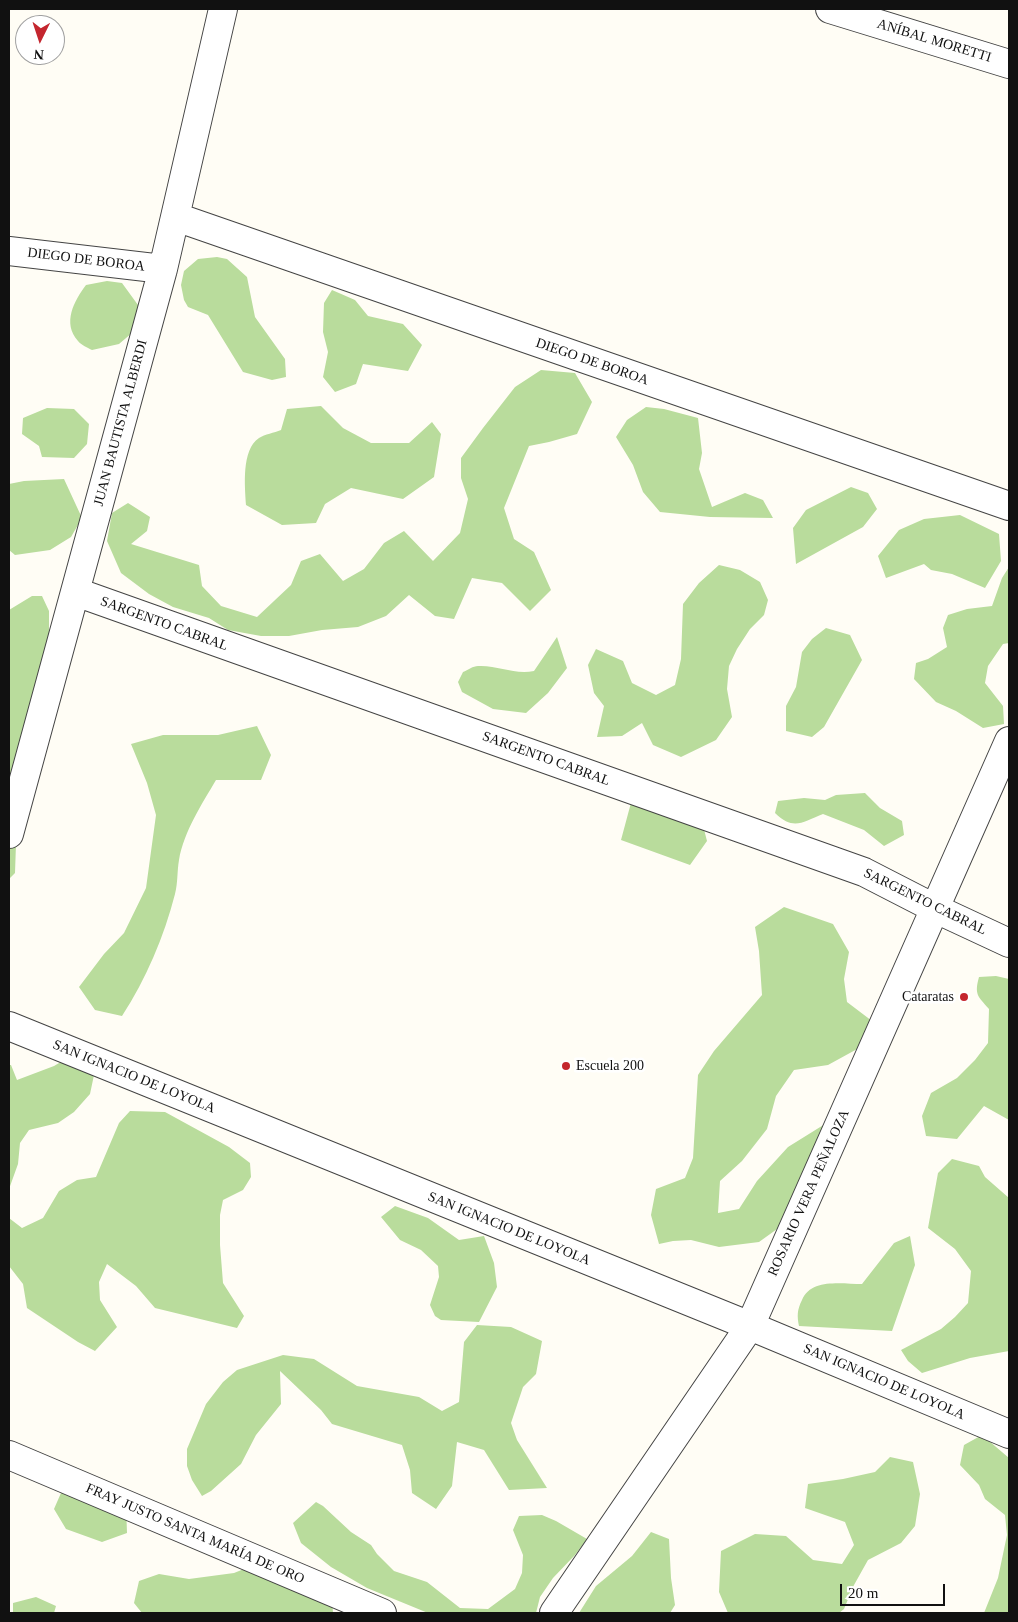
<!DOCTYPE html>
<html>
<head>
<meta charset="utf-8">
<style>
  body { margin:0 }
  #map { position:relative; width:1018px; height:1622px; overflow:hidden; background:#fffdf5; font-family:"Times New Roman",serif }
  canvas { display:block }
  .frame { position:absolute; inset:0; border:10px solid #111; pointer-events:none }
  .north { position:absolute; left:15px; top:15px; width:50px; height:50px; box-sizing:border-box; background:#fff; border:1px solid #a0a0a0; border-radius:50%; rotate:184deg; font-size:14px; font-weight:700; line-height:20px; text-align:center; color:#111 }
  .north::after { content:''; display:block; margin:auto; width:18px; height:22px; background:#c4262e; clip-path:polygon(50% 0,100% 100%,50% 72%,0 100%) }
  .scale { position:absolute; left:840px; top:1584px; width:105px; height:22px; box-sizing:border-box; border:2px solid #111; border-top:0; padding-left:6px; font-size:15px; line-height:18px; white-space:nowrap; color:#111; -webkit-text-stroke:4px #fff; paint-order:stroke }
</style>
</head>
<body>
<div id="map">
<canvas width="1018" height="1622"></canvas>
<div class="frame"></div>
<div class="north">N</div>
<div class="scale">20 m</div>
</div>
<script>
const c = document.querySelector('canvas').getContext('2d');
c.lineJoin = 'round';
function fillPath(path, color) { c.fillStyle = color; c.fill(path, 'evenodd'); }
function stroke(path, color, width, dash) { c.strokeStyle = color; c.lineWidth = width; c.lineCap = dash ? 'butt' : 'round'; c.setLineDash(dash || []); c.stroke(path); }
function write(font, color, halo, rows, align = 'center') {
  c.font = font + ' "Times New Roman",serif'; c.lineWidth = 5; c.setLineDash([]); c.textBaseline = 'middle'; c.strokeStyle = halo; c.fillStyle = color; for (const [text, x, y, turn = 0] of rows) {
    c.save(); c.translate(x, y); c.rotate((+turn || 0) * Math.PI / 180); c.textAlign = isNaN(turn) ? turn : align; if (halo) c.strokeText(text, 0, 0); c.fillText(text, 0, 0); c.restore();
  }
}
const forest = new Path2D(`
  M 217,257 L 227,259 L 247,277 L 255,317 L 285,359 L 286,377 L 272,380 L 243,372 L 208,315 L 188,307 L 184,300 L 181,285 L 184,271 L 198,259 Z
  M 107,281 L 122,283 L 138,305 L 139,327 L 119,344 L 92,350 C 88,348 81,345 78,341 C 62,323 74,301 86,285 Z
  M 332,290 L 355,300 L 368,316 L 403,324 L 422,345 L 408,371 L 363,364 L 356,384 L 335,392 L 323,377 L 328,352 L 323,332 L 324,303 Z
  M 541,370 L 575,373 L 592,402 L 577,434 L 549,442 L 529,446 L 504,508 L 514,539 L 534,552 L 551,590 L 530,611 L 502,583 L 472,578 L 454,619 L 435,616 L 409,595 L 386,616 L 358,627 L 322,630 L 289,636 L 261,636 L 228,630 L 209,618 L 173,607 L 149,594 L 121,573 L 107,541 L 112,513 L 128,503 L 150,517 L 147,531 L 131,544 L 199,565 L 202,586 L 221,606 L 257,617 L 291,585 L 301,561 L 320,554 L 343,581 L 364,569 L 384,543 L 404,531 L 433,561 L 460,533 L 468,499 L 461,478 L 461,458 L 483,428 L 515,387 Z
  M 321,406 L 343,428 L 371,443 L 409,443 L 432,422 L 441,434 L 434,477 L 403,499 L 351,488 L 325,504 L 316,523 L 282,525 L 246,505 C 245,487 241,450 259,438 C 265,434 274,433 281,430 L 287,409 Z
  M 646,407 L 664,409 L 698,418 L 702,453 L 699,469 L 712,507 L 745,493 L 763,500 L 773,518 L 710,517 L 660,512 L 643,492 L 633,465 L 616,437 L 627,420 Z
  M 47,408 L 74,409 L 89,424 L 87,444 L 74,458 L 42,457 L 39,446 L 22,434 L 23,418 Z
  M 64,479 L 82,518 L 71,537 L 50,550 L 15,555 L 9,550 L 9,484 L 24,481 Z
  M 851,487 L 868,493 L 877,509 L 863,527 L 796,564 L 793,528 L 806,510 Z
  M 960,515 L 999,534 L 1001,561 L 985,588 L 952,574 L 931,570 L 924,564 L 886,578 L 878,556 L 899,530 L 924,519 Z
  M 719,565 L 740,570 L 760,582 L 768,600 L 764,615 L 750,629 L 737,649 L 729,666 L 727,689 L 732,717 L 716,740 L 681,757 L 653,745 L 642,723 L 622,736 L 597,737 L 604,706 L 594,693 L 588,665 L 596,649 L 623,661 L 632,683 L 656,695 L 675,685 L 681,659 L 683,604 L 699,583 Z
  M 1009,567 L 1009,643 L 1003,644 L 988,666 L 985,683 L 1003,706 L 1004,724 L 983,728 L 956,711 L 936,702 L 914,679 L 916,663 L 928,659 L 947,647 L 943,628 L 948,615 L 967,609 L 992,606 L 1002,578 Z
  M 32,596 L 42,596 L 49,611 L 49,658 L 16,844 L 15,873 L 9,879 L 9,610 Z
  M 826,628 L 850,635 L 862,660 L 824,727 L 812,737 L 786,731 L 786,706 L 796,687 L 802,652 L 812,639 Z
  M 557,637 L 567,668 L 548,693 L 526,713 L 493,709 L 462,692 L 458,682 L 463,672 C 468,670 473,666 478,666 C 498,665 514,675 534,671 Z
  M 257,726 L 271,755 L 261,780 L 216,780 C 202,804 184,831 179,860 C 177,871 178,883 175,894 C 164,937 146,979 122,1016 L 95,1010 L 79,987 L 104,954 L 124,933 L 146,888 L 156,815 L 147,783 L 131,744 L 163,735 L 218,735 Z
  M 865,793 L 880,808 L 902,821 L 904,835 L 884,846 L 864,830 L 823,814 C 802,822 794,831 775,813 L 778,801 L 804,798 L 825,800 L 836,795 Z
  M 632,799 L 700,814 L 707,841 L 690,865 L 621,840 Z
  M 784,907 L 833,924 L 849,952 L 844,979 L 847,1002 L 876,1024 L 859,1048 L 828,1065 L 794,1070 L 776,1096 L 767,1129 L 742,1161 L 720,1181 L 718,1213 L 739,1209 L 757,1181 L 788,1147 L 825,1124 L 834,1144 L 830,1180 L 791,1219 L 759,1242 L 719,1247 L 691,1240 L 673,1241 L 659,1244 L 651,1215 L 656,1189 L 685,1178 L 693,1158 L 698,1075 L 714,1051 L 762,995 L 759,951 L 755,927 Z
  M 996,976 L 1009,979 L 1009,1120 L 984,1106 L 957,1139 L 926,1136 L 922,1116 L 931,1093 L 957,1078 L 975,1060 L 988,1043 L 989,1009 C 978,996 974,995 979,977 Z
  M 71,1056 L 94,1075 L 90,1094 L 74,1112 L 58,1123 L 29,1130 L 20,1143 L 18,1164 L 9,1189 L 9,1065 L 11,1065 L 17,1080 L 54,1066 Z
  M 130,1111 L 165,1112 L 229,1147 L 250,1163 L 251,1177 L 243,1190 L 223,1200 L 220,1215 L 220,1245 L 223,1283 L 244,1316 L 237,1328 L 155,1308 L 136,1286 L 107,1264 L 99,1282 L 100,1300 L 117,1327 L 95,1351 L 78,1342 L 27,1308 L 23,1284 L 9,1266 L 9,1218 L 22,1228 L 43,1218 L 59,1191 L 77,1180 L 96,1177 L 119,1123 Z
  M 952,1159 L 979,1166 L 985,1177 L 1009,1198 L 1009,1351 L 970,1358 L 922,1373 L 908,1361 L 901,1350 L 941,1329 L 955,1317 L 968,1303 L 971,1271 L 955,1249 L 928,1228 L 938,1173 Z
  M 395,1206 L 428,1218 L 459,1240 L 484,1236 L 494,1263 L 497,1287 L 479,1322 L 441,1320 L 435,1316 L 430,1305 L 439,1277 L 438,1266 L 421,1250 L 400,1240 L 381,1217 Z
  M 910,1236 L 915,1265 L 892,1331 L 799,1326 C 797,1316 797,1310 802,1300 C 811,1278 842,1284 862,1284 L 894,1243 Z
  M 477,1325 L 511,1327 L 542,1341 L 536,1374 L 523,1387 L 511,1423 L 517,1440 L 547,1488 L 509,1490 L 484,1450 L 457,1442 L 452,1486 L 436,1509 L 412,1493 L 410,1470 L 402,1445 L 332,1424 L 321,1410 L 280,1371 L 281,1404 L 256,1435 L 241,1464 L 211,1491 L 202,1496 L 192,1480 L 187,1466 L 187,1449 L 206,1404 L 223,1382 L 237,1370 L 283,1355 L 314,1359 L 357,1386 L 419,1397 L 442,1411 L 459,1402 L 464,1342 Z
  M 982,1435 L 1009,1458 L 1009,1613 L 984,1613 L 998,1578 L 1007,1535 L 1005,1515 L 985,1499 L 979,1485 L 960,1465 L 964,1445 Z
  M 890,1457 L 913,1462 L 920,1494 L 915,1526 L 901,1543 L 868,1560 L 854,1585 L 844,1609 L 839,1613 L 728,1613 L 719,1592 L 721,1551 L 755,1534 L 786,1536 L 813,1560 L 842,1564 L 854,1545 L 845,1522 L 805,1508 L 808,1484 L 843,1479 L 875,1472 Z
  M 61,1493 L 78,1493 L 126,1505 L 127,1533 L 102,1542 L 66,1529 L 54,1509 Z
  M 316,1502 L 323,1506 L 351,1532 L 371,1545 L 377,1554 L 394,1571 L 427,1582 L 460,1608 L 488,1609 L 515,1589 L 522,1573 L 523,1555 L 513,1530 L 519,1516 L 542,1515 L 556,1521 L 587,1539 L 575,1555 L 553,1578 L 540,1597 L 536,1613 L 428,1613 L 367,1588 L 331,1567 L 301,1543 L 293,1523 Z
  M 651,1532 L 669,1539 L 671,1578 L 675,1605 L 670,1613 L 579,1613 L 596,1586 L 632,1556 Z
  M 264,1561 L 332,1599 L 333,1613 L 142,1613 L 134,1603 L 139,1581 L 159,1574 L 189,1579 L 234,1573 Z
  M 36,1597 L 56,1606 L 54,1613 L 13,1613 L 13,1603 Z`);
const minor = new Path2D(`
  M 830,9 L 1009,64
  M 176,217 L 1009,506
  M 9,251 L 163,269
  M 76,592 L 864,872 L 936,909 L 1009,943
  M 9,834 L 163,269 L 223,9
  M 9,1026 L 750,1326 L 1009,1434
  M 9,1455 L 382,1613
  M 554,1613 L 750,1326 L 1009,741`);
const markers = [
  [964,997,5,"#c4262e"],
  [566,1066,5,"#c4262e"]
];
const streetNames = [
  ["ANÍBAL MORETTI",934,41,17],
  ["DIEGO DE BOROA",86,260,7],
  ["DIEGO DE BOROA",592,362,19],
  ["JUAN BAUTISTA ALBERDI",121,423,-75],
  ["SARGENTO CABRAL",164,624,20],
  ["SARGENTO CABRAL",546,759,20],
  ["SARGENTO CABRAL",925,902,26],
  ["SAN IGNACIO DE LOYOLA",134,1077,22],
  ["ROSARIO VERA PEÑALOZA",809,1193,-66],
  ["SAN IGNACIO DE LOYOLA",509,1229,22],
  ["SAN IGNACIO DE LOYOLA",884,1382,23],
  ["FRAY JUSTO SANTA MARÍA DE ORO",195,1534,23]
];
const poiNames = [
  ["Cataratas",954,997],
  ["Escuela 200",576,1066,"left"]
];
fillPath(forest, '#b9dc9c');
stroke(minor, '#444', 30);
stroke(minor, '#fff', 28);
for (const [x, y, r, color] of markers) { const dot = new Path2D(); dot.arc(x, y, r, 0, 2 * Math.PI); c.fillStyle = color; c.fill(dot); stroke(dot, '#fff', 2); }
write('14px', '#111', '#fff', streetNames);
write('14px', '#111', '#fff', poiNames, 'right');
</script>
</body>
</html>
